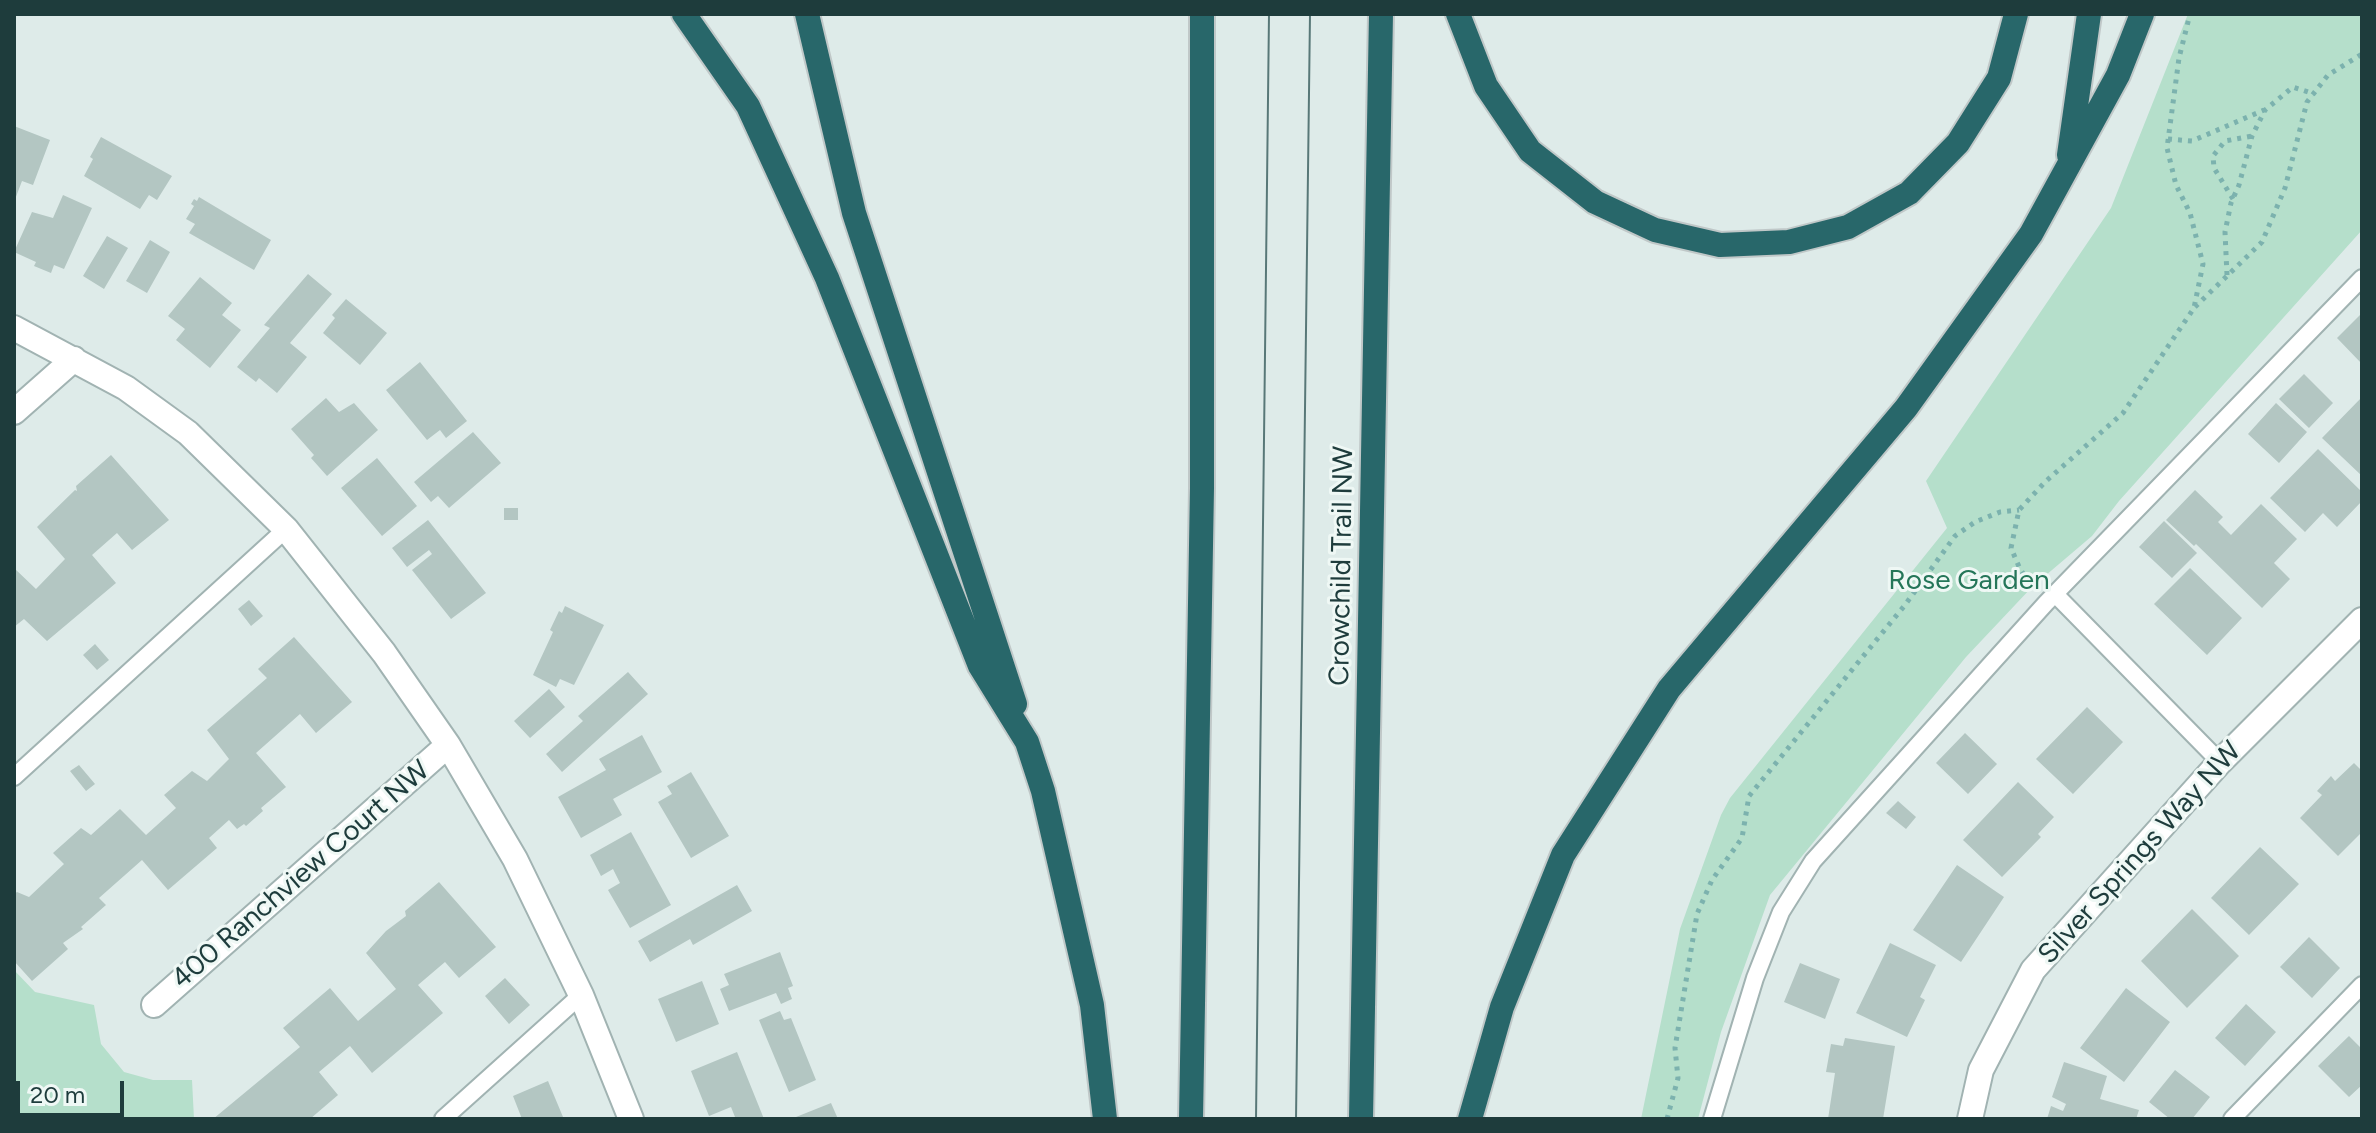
<!DOCTYPE html>
<html>
<head>
<meta charset="utf-8">
<style>
  body { margin:0 }
  #map { position:relative; width:2376px; height:1133px; overflow:hidden; background:#deebe9; font-family:Figtree,sans-serif }
  canvas { display:block }
  .frame { position:absolute; inset:0; border:16px solid #1e3c3c; pointer-events:none }
  .scale { position:absolute; left:16px; top:1081px; width:108px; height:36px; box-sizing:border-box; border:4px solid #1e3c3c; border-top:0; padding-left:10px; font-size:24px; line-height:28px; white-space:nowrap; color:#1e3c3c; -webkit-text-stroke:6px #eff8f5; paint-order:stroke }
</style>
</head>
<body>
<div id="map">
<canvas width="2376" height="1133"></canvas>
<div class="frame"></div>
<div class="scale">20 m</div>
</div>
<script>
const c = document.querySelector('canvas').getContext('2d');
c.lineJoin = 'round';
function fillPath(path, color) { c.fillStyle = color; c.fill(path, 'evenodd'); }
function stroke(path, color, width, dash) { c.strokeStyle = color; c.lineWidth = width; c.lineCap = dash ? 'butt' : 'round'; c.setLineDash(dash || []); c.stroke(path); }
function write(font, color, halo, rows, align = 'center') {
  c.font = font + ' Figtree,sans-serif'; c.lineWidth = 6; c.setLineDash([]); c.textBaseline = 'middle'; c.strokeStyle = halo; c.fillStyle = color; for (const [text, x, y, turn = 0] of rows) {
    c.save(); c.translate(x, y); c.rotate((+turn || 0) * Math.PI / 180); c.textAlign = isNaN(turn) ? turn : align; if (halo) c.strokeText(text, 0, 0); c.fillText(text, 0, 0); c.restore();
  }
}
const green = new Path2D(`
  M 2188,14 L 2362,14 L 2362,230 L 2119,501 L 2092,536 L 2032,587 L 1966,657 L 1770,895 L 1721,1032 L 1698,1119 L 1641,1119 L 1680,929 L 1721,815 L 1730,798 L 1947,528 L 1926,481 L 2111,208 Z
  M 14,970 L 35,992 L 94,1005 L 101,1044 L 124,1072 L 153,1080 L 192,1080 L 194,1119 L 14,1119 Z`);
const building = new Path2D(`
  M 14,126 L 50,140 L 33,185 L 22,181 L 14,202 Z
  M 101,137 L 172,176 L 157,200 L 149,195 L 140,209 L 84,176 L 93,159 L 90,157 Z
  M 63,195 L 92,208 L 64,269 L 54,265 L 51,273 L 34,266 L 36,262 L 14,252 L 32,212 L 53,218 Z
  M 199,197 L 271,240 L 254,270 L 189,233 L 195,224 L 186,219 L 194,206 L 191,204 L 194,199 L 197,201 Z
  M 107,236 L 128,248 L 104,289 L 83,276 Z
  M 150,240 L 170,252 L 147,293 L 126,281 Z
  M 308,274 L 332,294 L 290,343 L 307,357 L 277,393 L 259,378 L 256,382 L 237,367 L 270,328 L 264,325 Z
  M 200,277 L 232,303 L 222,315 L 241,330 L 210,368 L 176,340 L 185,329 L 168,316 Z
  M 346,299 L 387,333 L 360,365 L 323,333 L 335,318 L 332,315 Z
  M 2362,313 L 2362,364 L 2337,338 Z
  M 420,362 L 467,421 L 446,438 L 440,430 L 427,440 L 386,390 Z
  M 2304,374 L 2333,403 L 2309,428 L 2279,399 Z
  M 2362,397 L 2362,476 L 2322,438 Z
  M 326,398 L 339,412 L 354,403 L 378,430 L 327,476 L 311,458 L 314,455 L 291,429 Z
  M 2276,403 L 2307,432 L 2279,463 L 2248,434 Z
  M 473,432 L 501,463 L 449,508 L 438,496 L 431,502 L 414,482 Z
  M 2318,449 L 2362,492 L 2362,501 L 2337,527 L 2323,513 L 2305,532 L 2270,498 Z
  M 111,455 L 169,520 L 132,550 L 117,533 L 92,555 L 116,583 L 47,641 L 24,619 L 14,627 L 14,568 L 36,589 L 65,559 L 37,527 L 75,490 L 77,491 L 76,486 Z
  M 377,458 L 417,506 L 382,536 L 341,488 Z
  M 2195,490 L 2223,517 L 2218,522 L 2231,535 L 2261,504 L 2297,539 L 2274,563 L 2290,579 L 2262,608 L 2196,544 L 2194,546 L 2166,520 Z
  M 504,508 L 518,508 L 518,520 L 504,520 Z
  M 428,520 L 486,593 L 451,619 L 412,570 L 432,554 L 429,550 L 407,567 L 392,548 Z
  M 2164,521 L 2197,553 L 2172,578 L 2139,547 Z
  M 2190,568 L 2242,618 L 2207,655 L 2154,604 Z
  M 249,600 L 263,616 L 251,626 L 238,609 Z
  M 565,606 L 604,625 L 574,685 L 560,679 L 556,687 L 533,675 L 553,632 L 550,630 L 559,611 L 562,613 Z
  M 294,637 L 352,702 L 316,733 L 300,714 L 256,753 L 286,787 L 261,808 L 263,811 L 246,826 L 244,824 L 237,829 L 229,820 L 209,838 L 217,848 L 168,890 L 142,860 L 99,898 L 106,905 L 81,927 L 83,929 L 63,943 L 68,949 L 32,981 L 14,961 L 14,894 L 17,892 L 29,897 L 64,864 L 53,853 L 81,828 L 91,835 L 120,809 L 146,835 L 176,808 L 164,795 L 192,771 L 207,781 L 229,759 L 207,730 L 267,678 L 258,669 Z
  M 95,644 L 109,660 L 97,670 L 83,655 Z
  M 628,672 L 648,694 L 562,772 L 546,754 L 583,721 L 578,716 Z
  M 549,689 L 565,707 L 530,738 L 514,721 Z
  M 2087,707 L 2123,742 L 2073,794 L 2036,759 Z
  M 1965,733 L 1997,764 L 1968,794 L 1936,763 Z
  M 642,735 L 662,772 L 613,799 L 622,815 L 581,838 L 558,797 L 606,770 L 599,759 Z
  M 2354,763 L 2362,771 L 2362,832 L 2338,856 L 2300,818 L 2322,795 L 2317,791 L 2331,776 L 2335,781 Z
  M 79,765 L 95,784 L 86,791 L 70,771 Z
  M 691,772 L 729,836 L 691,858 L 658,802 L 672,794 L 667,786 Z
  M 2018,782 L 2054,817 L 2038,834 L 2041,837 L 2002,877 L 1963,840 Z
  M 1898,801 L 1916,817 L 1906,829 L 1886,813 Z
  M 631,832 L 671,905 L 630,928 L 608,890 L 620,883 L 613,869 L 601,876 L 590,855 Z
  M 2260,847 L 2299,884 L 2249,935 L 2211,898 Z
  M 1957,865 L 2004,897 L 1961,962 L 1913,930 Z
  M 439,882 L 496,947 L 459,978 L 445,962 L 418,985 L 443,1013 L 372,1073 L 350,1046 L 319,1072 L 338,1095 L 310,1119 L 213,1119 L 300,1047 L 283,1028 L 330,988 L 358,1021 L 396,989 L 366,953 L 386,931 L 406,916 L 405,911 Z
  M 737,885 L 752,911 L 693,945 L 690,939 L 650,962 L 638,941 Z
  M 2192,909 L 2239,956 L 2187,1008 L 2141,961 Z
  M 2309,937 L 2340,968 L 2312,998 L 2280,967 Z
  M 1890,943 L 1936,965 L 1920,997 L 1925,1000 L 1907,1037 L 1856,1013 Z
  M 780,952 L 793,986 L 788,988 L 792,999 L 781,1004 L 776,993 L 729,1011 L 720,989 L 729,985 L 724,974 Z
  M 1800,963 L 1840,979 L 1825,1019 L 1784,1002 Z
  M 505,978 L 530,1005 L 509,1024 L 485,996 Z
  M 702,981 L 719,1024 L 676,1042 L 658,999 Z
  M 2126,988 L 2170,1022 L 2124,1082 L 2080,1048 Z
  M 2246,1004 L 2276,1032 L 2245,1066 L 2215,1038 Z
  M 780,1011 L 784,1020 L 791,1018 L 816,1080 L 789,1092 L 759,1020 Z
  M 2349,1036 L 2362,1049 L 2362,1085 L 2349,1097 L 2318,1066 Z
  M 1845,1038 L 1895,1046 L 1883,1119 L 1828,1119 L 1835,1073 L 1826,1072 L 1831,1044 L 1843,1046 Z
  M 737,1052 L 764,1119 L 730,1119 L 735,1117 L 731,1107 L 709,1116 L 691,1071 Z
  M 2064,1062 L 2107,1076 L 2100,1099 L 2139,1110 L 2136,1119 L 2047,1119 L 2051,1106 L 2063,1111 L 2066,1104 L 2052,1097 Z
  M 2175,1070 L 2210,1097 L 2192,1119 L 2170,1119 L 2149,1102 Z
  M 548,1081 L 563,1117 L 557,1119 L 522,1119 L 513,1096 Z
  M 831,1103 L 838,1119 L 791,1119 Z`);
const path = new Path2D(`
  M 2168,139 L 2192,141 L 2264,110
  M 2233,199 L 2214,168 L 2213,156 L 2225,141 L 2252,136
  M 2227,275 L 2225,232 L 2231,203 L 2239,185 L 2252,136 L 2265,110 L 2293,87 L 2314,94
  M 2195,307 L 2262,242 L 2285,188 L 2307,102 L 2328,75 L 2362,54
  M 2030,583 L 2020,569 L 2011,548 L 2019,510 L 2045,482 L 2123,413 L 2194,308 L 2203,264 L 2190,213 L 2176,185 L 2167,148 L 2179,58 L 2190,14
  M 1667,1119 L 1678,1078 L 1675,1048 L 1697,914 L 1712,880 L 1742,838 L 1749,796 L 1905,605 L 1955,536 L 1975,522 L 2000,512 L 2019,510`);
const lane = new Path2D(`
  M 2055,594 L 2220,762
  M 14,777 L 286,529
  M 443,1119 L 581,995
  M 1712,1119 L 1755,978 L 1781,912 L 1813,861 L 2046,603 L 2362,278
  M 2232,1119 L 2362,985`);
const street = new Path2D(`
  M 14,328 L 126,388 L 188,433 L 286,529 L 384,653 L 448,745 L 515,859 L 581,995 L 631,1119
  M 14,412 L 74,359
  M 154,1005 L 448,745
  M 1970,1119 L 1981,1070 L 2033,970 L 2220,762 L 2362,620`);
const highway = new Path2D(`
  M 684,14 L 748,106 L 827,278 L 980,666 L 1027,742 L 1043,791 L 1092,1005 L 1105,1119
  M 807,14 L 854,213 L 1015,704
  M 1458,14 L 1486,86 L 1530,151 L 1595,202 L 1655,230 L 1720,245 L 1789,242 L 1848,227 L 1909,193 L 1958,143 L 1999,78 L 2016,14
  M 2069,155 L 2089,14
  M 1191,1119 L 1202,488 L 1202,14
  M 1361,1119 L 1381,14
  M 1470,1119 L 1502,1007 L 1563,855 L 1669,689 L 1906,408 L 2031,234 L 2118,75 L 2142,14`);
const tram = new Path2D(`
  M 1256,1119 L 1269,14
  M 1296,1119 L 1310,14`);
const streetNames = [
  ["Crowchild Trail NW",1342,566,-89],
  ["Silver Springs Way NW",2140,853,-48],
  ["400 Ranchview Court NW",301,875,-41]
];
const parkNames = [
  ["Rose Garden",1969,581]
];
fillPath(green, '#b5dfcb');
fillPath(building, '#b3c6c2');
stroke(lane, '#a1b3b2', 20);
stroke(street, '#a1b3b2', 28);
stroke(highway, '#c0c8c8', 28);
stroke(path, '#7cb2ae', 5, [4, 6]);
stroke(lane, '#fff', 16);
stroke(street, '#fff', 24);
stroke(highway, '#28676a', 24);
stroke(tram, '#587878', 2);
write('28px', '#1e3c3c', '#eff8f5', streetNames);
write('28px', '#257659', '#eff8f5', parkNames);
</script>
</body>
</html>
